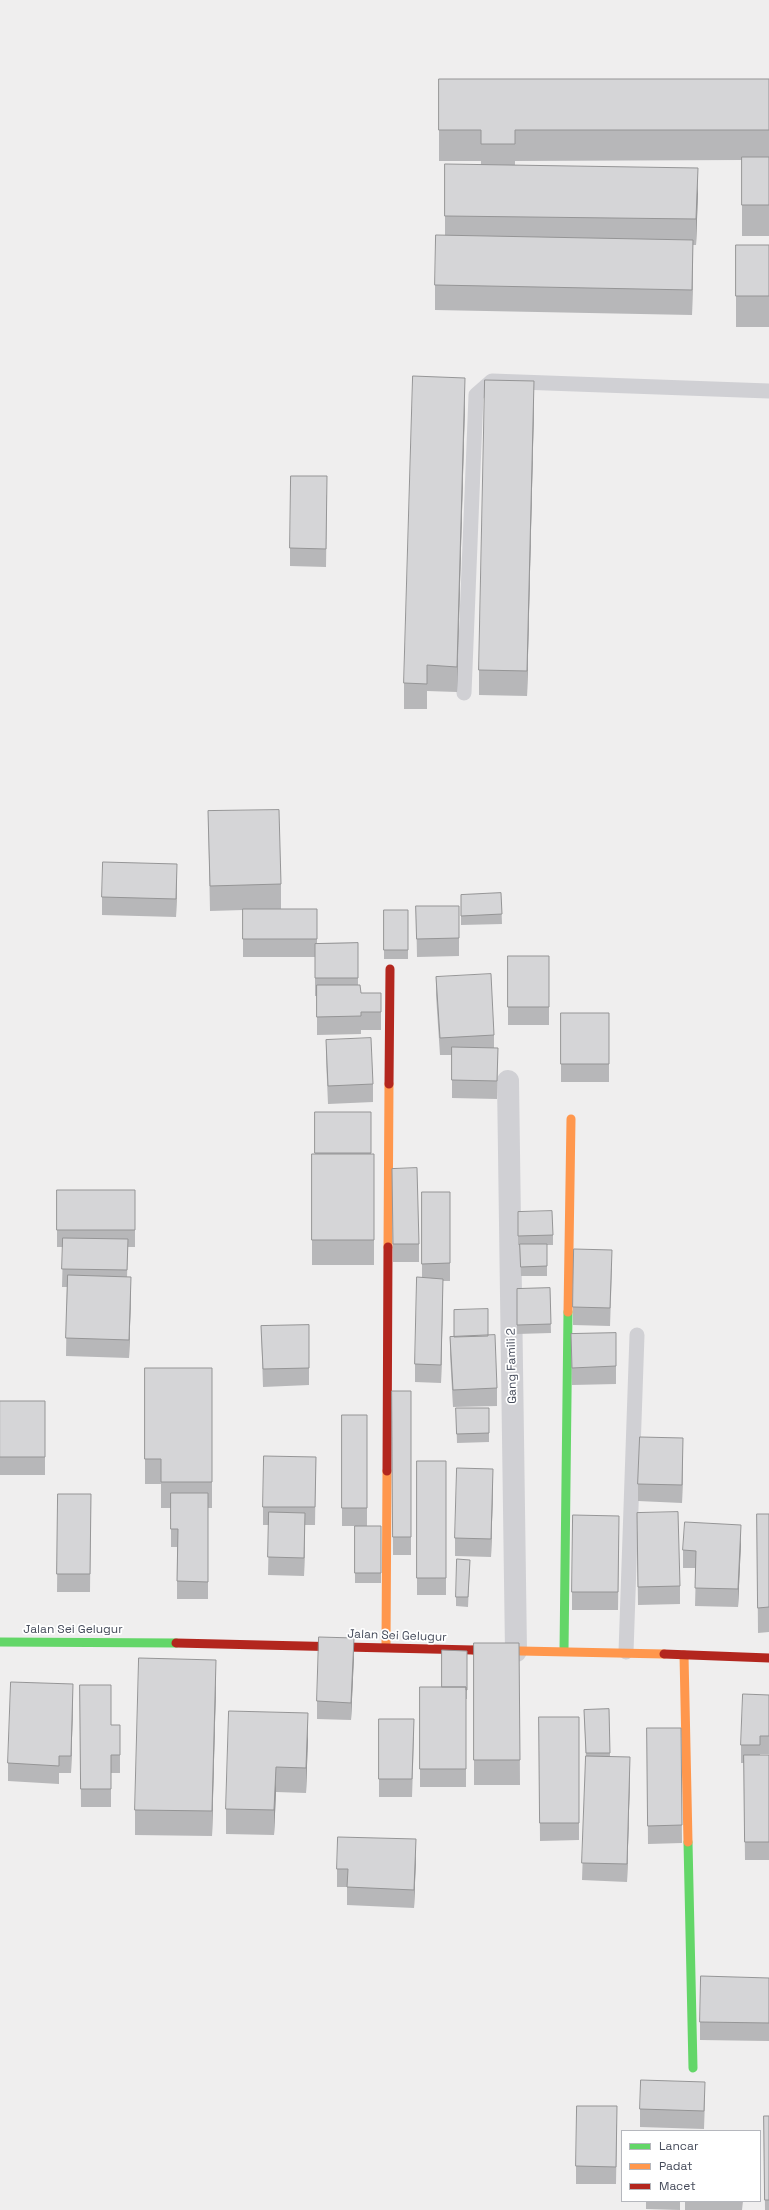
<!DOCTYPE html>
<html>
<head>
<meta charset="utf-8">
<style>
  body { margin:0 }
  #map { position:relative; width:769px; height:2210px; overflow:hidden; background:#efeeee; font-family:"Space Grotesk",sans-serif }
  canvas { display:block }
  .legend { position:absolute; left:621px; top:2130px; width:140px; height:72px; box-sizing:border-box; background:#fff; border:1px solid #b5b7bd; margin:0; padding:5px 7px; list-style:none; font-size:12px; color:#464c5b }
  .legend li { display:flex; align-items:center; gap:8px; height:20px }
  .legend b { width:20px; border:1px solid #b5b7bd }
</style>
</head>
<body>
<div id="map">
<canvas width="769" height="2210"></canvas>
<ul class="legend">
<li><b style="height:5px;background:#63d668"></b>Lancar</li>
<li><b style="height:5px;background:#ff974d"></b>Padat</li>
<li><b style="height:5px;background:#b3261e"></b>Macet</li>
</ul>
</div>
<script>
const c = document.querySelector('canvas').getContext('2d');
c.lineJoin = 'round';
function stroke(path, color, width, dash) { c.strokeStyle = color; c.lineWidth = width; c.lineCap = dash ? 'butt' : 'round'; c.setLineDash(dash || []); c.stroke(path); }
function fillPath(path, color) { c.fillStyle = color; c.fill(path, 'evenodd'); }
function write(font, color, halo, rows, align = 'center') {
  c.font = font + ' "Space Grotesk",sans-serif'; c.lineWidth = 3.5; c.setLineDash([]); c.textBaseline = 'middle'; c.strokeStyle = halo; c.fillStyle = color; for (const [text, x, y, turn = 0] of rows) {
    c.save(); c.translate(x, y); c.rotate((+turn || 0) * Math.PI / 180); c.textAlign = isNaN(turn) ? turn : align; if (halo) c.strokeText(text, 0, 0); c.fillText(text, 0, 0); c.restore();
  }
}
const lane = new Path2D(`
  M 464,693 L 476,395 L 492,381 L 769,391
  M 626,1652 L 637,1335`);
const street = new Path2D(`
  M 508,1081 L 516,1651`);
const fast = new Path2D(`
  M 0,1642 L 176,1643
  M 564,1651 L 568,1312
  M 688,1842 L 693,2068`);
const slow = new Path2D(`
  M 388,1247 L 389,1084
  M 568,1312 L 571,1119
  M 386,1647 L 387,1471
  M 473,1650 L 664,1654
  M 684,1655 L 688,1842`);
const jam = new Path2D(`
  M 389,1084 L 390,969
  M 387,1471 L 388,1247
  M 176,1643 L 473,1650
  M 664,1654 L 769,1658`);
const wall = new Path2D(`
  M 439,79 L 769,79 L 769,236 L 742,236 L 742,160 L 515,161 L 515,165 L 698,193 L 696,245 L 693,245 L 692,315 L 435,310 L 435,285 L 445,235 L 445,216 L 481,165 L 481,161 L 439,161 Z
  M 736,245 L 769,245 L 769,327 L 736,327 Z
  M 465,403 L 457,692 L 427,691 L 427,709 L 404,709 L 404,683 Z
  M 534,406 L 527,696 L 479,695 L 479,670 Z
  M 327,494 L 326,567 L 290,566 L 290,548 Z
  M 208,811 L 281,884 L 281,909 L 317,909 L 317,943 L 358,943 L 358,985 L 361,993 L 381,993 L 381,1030 L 361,1030 L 361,1034 L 317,1035 L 317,996 L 315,996 L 315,957 L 243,957 L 243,910 L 210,911 Z
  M 177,882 L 176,917 L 102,915 L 102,897 Z
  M 501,893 L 502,924 L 461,925 L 461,895 Z
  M 416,906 L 459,906 L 459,956 L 417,957 Z
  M 384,910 L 408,910 L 408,959 L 384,959 Z
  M 508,956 L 549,956 L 549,1025 L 508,1025 Z
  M 436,977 L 494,1035 L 494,1048 L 498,1048 L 497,1099 L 452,1098 L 452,1055 L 440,1055 L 436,995 Z
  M 561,1013 L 609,1013 L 609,1082 L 561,1082 Z
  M 326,1040 L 373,1084 L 373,1102 L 328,1104 L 326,1058 Z
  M 315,1112 L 371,1112 L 371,1154 L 374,1154 L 374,1265 L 312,1265 L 312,1154 L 315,1154 Z
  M 392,1169 L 419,1244 L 419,1262 L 393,1262 Z
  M 57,1190 L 135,1190 L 135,1247 L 128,1247 L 127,1277 L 131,1295 L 129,1358 L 66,1356 L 67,1287 L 62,1287 L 63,1247 L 57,1247 Z
  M 422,1192 L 450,1192 L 450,1281 L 443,1281 L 441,1383 L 415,1382 L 415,1364 L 422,1278 Z
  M 518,1212 L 553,1235 L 553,1245 L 547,1245 L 547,1276 L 521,1276 L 520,1245 L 518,1245 Z
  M 612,1268 L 610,1326 L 573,1325 L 573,1307 Z
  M 550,1288 L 551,1333 L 517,1334 L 517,1289 Z
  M 309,1325 L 309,1385 L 263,1387 L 261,1326 Z
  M 616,1333 L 616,1384 L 572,1385 L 571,1334 Z
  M 488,1336 L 497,1388 L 497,1406 L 453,1407 L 450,1355 L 450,1337 Z
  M 145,1368 L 212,1368 L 212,1508 L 208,1508 L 208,1599 L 177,1599 L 177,1547 L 171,1547 L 171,1508 L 161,1508 L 161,1484 L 145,1484 Z
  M 392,1391 L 411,1391 L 411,1555 L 393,1555 Z
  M 0,1401 L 45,1401 L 45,1475 L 0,1475 Z
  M 456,1408 L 489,1408 L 489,1442 L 457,1443 Z
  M 342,1415 L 367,1415 L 367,1526 L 342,1526 Z
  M 683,1456 L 682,1503 L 638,1501 L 638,1484 Z
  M 316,1457 L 315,1525 L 305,1525 L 304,1576 L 268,1575 L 269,1525 L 263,1525 L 263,1507 Z
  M 417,1461 L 446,1461 L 446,1595 L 417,1595 Z
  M 493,1487 L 491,1557 L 455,1556 L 455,1538 Z
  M 58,1494 L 91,1494 L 90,1592 L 57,1592 Z
  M 757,1514 L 769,1514 L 769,1632 L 758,1633 Z
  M 355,1526 L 381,1526 L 381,1583 L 355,1583 Z
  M 637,1531 L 680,1586 L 680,1604 L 638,1605 Z
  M 619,1534 L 618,1610 L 572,1610 L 572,1592 Z
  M 741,1543 L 738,1607 L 695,1606 L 696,1568 L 683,1568 L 683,1550 Z
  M 470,1560 L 468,1607 L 456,1606 L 456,1597 Z
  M 474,1643 L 519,1643 L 520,1785 L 474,1785 Z
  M 467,1651 L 467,1699 L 466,1699 L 466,1787 L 420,1787 L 420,1687 L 442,1687 Z
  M 354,1656 L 351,1720 L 317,1719 L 317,1701 Z
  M 80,1685 L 111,1725 L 120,1725 L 120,1773 L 111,1773 L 111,1807 L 81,1807 Z
  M 216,1685 L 212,1836 L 135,1835 L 135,1810 Z
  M 769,1695 L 769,1754 L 760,1754 L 760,1755 L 769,1755 L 769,1860 L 745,1860 L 744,1763 L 741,1763 L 741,1745 Z
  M 73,1702 L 71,1773 L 59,1773 L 59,1784 L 8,1781 L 8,1763 Z
  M 609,1709 L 610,1756 L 630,1775 L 627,1882 L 582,1880 L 586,1759 L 584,1710 Z
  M 539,1717 L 579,1717 L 579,1840 L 540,1841 Z
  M 379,1719 L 414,1737 L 412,1797 L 379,1797 Z
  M 647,1728 L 681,1728 L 682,1843 L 648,1844 Z
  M 308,1738 L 306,1793 L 276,1792 L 274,1835 L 226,1834 L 226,1809 Z
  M 416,1857 L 414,1908 L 347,1905 L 347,1887 L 337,1887 L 337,1869 Z
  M 769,1978 L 769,2041 L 700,2040 L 700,2022 Z
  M 705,2100 L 704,2129 L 640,2127 L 640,2109 Z
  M 764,2116 L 769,2116 L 769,2210 L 765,2210 Z
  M 617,2124 L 616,2184 L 576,2184 L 576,2166 Z
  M 646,2201 L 680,2201 L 680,2210 L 646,2209 Z
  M 685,2201 L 743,2201 L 742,2210 L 685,2210 Z`);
const shadedWall = new Path2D(`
  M 698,168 L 698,193 L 696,245 L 696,219 Z
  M 693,240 L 693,265 L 692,315 L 692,290 Z
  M 465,378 L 465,403 L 457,692 L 457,667 Z
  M 534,381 L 534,406 L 527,696 L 527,671 Z
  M 177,864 L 177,882 L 176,917 L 176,899 Z
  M 131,1277 L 131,1295 L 129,1358 L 129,1340 Z
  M 443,1279 L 443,1296 L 441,1383 L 441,1365 Z
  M 683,1438 L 683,1456 L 682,1503 L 682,1485 Z
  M 493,1469 L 493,1487 L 491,1557 L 491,1539 Z
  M 305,1513 L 305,1531 L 304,1576 L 304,1558 Z
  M 741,1525 L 741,1543 L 738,1607 L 738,1589 Z
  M 354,1638 L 354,1656 L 351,1720 L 351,1703 Z
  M 216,1660 L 216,1685 L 212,1836 L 212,1811 Z
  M 73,1684 L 73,1702 L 71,1773 L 71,1756 Z
  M 308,1713 L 308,1738 L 306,1793 L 306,1768 Z
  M 630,1757 L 630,1775 L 627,1882 L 627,1864 Z
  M 276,1767 L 276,1792 L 274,1835 L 274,1810 Z
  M 416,1839 L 416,1857 L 414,1908 L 414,1890 Z`);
const building = new Path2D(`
  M 439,79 L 769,79 L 769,130 L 515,130 L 515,144 L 481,144 L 481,130 L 439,130 Z
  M 742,157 L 769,157 L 769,205 L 742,205 Z
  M 445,164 L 698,168 L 696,219 L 445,216 Z
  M 436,235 L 693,240 L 692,290 L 435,285 Z
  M 736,245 L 769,245 L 769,296 L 736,296 Z
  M 413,376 L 465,378 L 457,667 L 427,665 L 427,684 L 404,683 Z
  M 485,380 L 534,381 L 527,671 L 479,670 Z
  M 291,476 L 327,476 L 326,549 L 290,548 Z
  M 279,810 L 281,884 L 210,886 L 208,811 Z
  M 103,862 L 177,864 L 176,899 L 102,897 Z
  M 501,893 L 502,914 L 461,916 L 461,895 Z
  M 416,906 L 459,906 L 459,938 L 417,939 Z
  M 243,909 L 317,909 L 317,939 L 243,939 Z
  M 384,910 L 408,910 L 408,950 L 384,950 Z
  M 358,943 L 358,978 L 315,978 L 315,944 Z
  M 508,956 L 549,956 L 549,1007 L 508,1007 Z
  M 491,974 L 494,1035 L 440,1038 L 436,977 Z
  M 317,985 L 360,985 L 361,993 L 381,993 L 381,1012 L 361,1012 L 361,1016 L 317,1017 Z
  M 561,1013 L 609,1013 L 609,1064 L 561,1064 Z
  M 371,1038 L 373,1084 L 328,1086 L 326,1040 Z
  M 452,1047 L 498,1048 L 497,1081 L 452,1080 Z
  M 315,1112 L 371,1112 L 371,1153 L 315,1153 Z
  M 312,1154 L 374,1154 L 374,1240 L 312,1240 Z
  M 417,1168 L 419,1244 L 393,1244 L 392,1169 Z
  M 57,1190 L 135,1190 L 135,1230 L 57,1230 Z
  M 422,1192 L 450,1192 L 450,1263 L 422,1264 Z
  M 552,1211 L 553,1235 L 518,1236 L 518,1212 Z
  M 63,1238 L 128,1239 L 127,1270 L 62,1269 Z
  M 520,1244 L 547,1244 L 547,1266 L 521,1267 Z
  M 574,1249 L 612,1250 L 610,1308 L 573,1307 Z
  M 68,1275 L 131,1277 L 129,1340 L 66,1338 Z
  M 417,1277 L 443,1279 L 441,1365 L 415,1364 Z
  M 550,1288 L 551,1324 L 517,1325 L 517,1289 Z
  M 488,1309 L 488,1336 L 454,1337 L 454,1310 Z
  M 309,1325 L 309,1368 L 263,1369 L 261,1326 Z
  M 616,1333 L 616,1366 L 572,1368 L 571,1334 Z
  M 495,1335 L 497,1388 L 453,1390 L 450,1337 Z
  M 145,1368 L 212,1368 L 212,1482 L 161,1482 L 161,1459 L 145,1459 Z
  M 392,1391 L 411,1391 L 411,1537 L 393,1537 Z
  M 0,1401 L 45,1401 L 45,1457 L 0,1457 Z
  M 456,1408 L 489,1408 L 489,1433 L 457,1434 Z
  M 342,1415 L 367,1415 L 367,1508 L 342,1508 Z
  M 640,1437 L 683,1438 L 682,1485 L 638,1484 Z
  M 264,1456 L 316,1457 L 315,1507 L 263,1507 Z
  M 417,1461 L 446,1461 L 446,1578 L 417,1578 Z
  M 457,1468 L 493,1469 L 491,1539 L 455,1538 Z
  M 171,1493 L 208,1493 L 208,1582 L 177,1581 L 178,1529 L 171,1529 Z
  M 58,1494 L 91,1494 L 90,1574 L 57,1574 Z
  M 269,1512 L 305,1513 L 304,1558 L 268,1557 Z
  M 678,1512 L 680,1586 L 638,1587 L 637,1513 Z
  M 757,1514 L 769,1514 L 769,1607 L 758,1608 Z
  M 573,1515 L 619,1516 L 618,1592 L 572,1592 Z
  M 685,1522 L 741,1525 L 738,1589 L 695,1588 L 696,1551 L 683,1550 Z
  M 355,1526 L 381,1526 L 381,1573 L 355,1573 Z
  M 457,1559 L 470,1560 L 468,1597 L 456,1597 Z
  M 319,1637 L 354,1638 L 351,1703 L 317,1701 Z
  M 474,1643 L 519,1643 L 520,1760 L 474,1760 Z
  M 442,1650 L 467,1651 L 467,1690 L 466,1690 L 466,1687 L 442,1687 Z
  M 139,1658 L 216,1660 L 212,1811 L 135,1810 Z
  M 11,1682 L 73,1684 L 71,1756 L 59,1756 L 59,1766 L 8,1763 Z
  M 80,1685 L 111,1685 L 111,1725 L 120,1725 L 120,1755 L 111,1755 L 111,1789 L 81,1789 Z
  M 420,1687 L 466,1687 L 466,1769 L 420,1769 Z
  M 743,1694 L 769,1695 L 769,1736 L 760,1736 L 760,1745 L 741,1745 Z
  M 609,1709 L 610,1753 L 586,1753 L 584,1710 Z
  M 229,1711 L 308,1713 L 306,1768 L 276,1767 L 274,1810 L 226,1809 Z
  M 539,1717 L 579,1717 L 579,1823 L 540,1823 Z
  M 379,1719 L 414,1719 L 412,1779 L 379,1779 Z
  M 647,1728 L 681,1728 L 682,1825 L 648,1826 Z
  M 744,1755 L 769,1755 L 769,1842 L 745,1842 Z
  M 586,1756 L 630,1757 L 627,1864 L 582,1863 Z
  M 338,1837 L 416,1839 L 414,1890 L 347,1887 L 348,1869 L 337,1869 Z
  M 701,1976 L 769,1978 L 769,2023 L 700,2022 Z
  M 641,2080 L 705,2082 L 704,2111 L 640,2109 Z
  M 577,2106 L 617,2106 L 616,2167 L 576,2166 Z
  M 764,2116 L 769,2116 L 769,2200 L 765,2200 Z`);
const streetNames = [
  ["Gang Famili 2",512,1366,-91],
  ["Jalan Sei Gelugur",73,1630],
  ["Jalan Sei Gelugur",397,1636,2]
];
stroke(lane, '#d0d0d4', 15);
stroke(street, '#d0d0d4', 22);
stroke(fast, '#63d668', 9);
stroke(slow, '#ff974d', 9);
stroke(jam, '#b3261e', 9);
fillPath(wall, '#b7b7b9');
fillPath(shadedWall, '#959596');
fillPath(building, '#d5d5d7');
stroke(building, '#959596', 1);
write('12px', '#464c5b', '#fff', streetNames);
</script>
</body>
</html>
